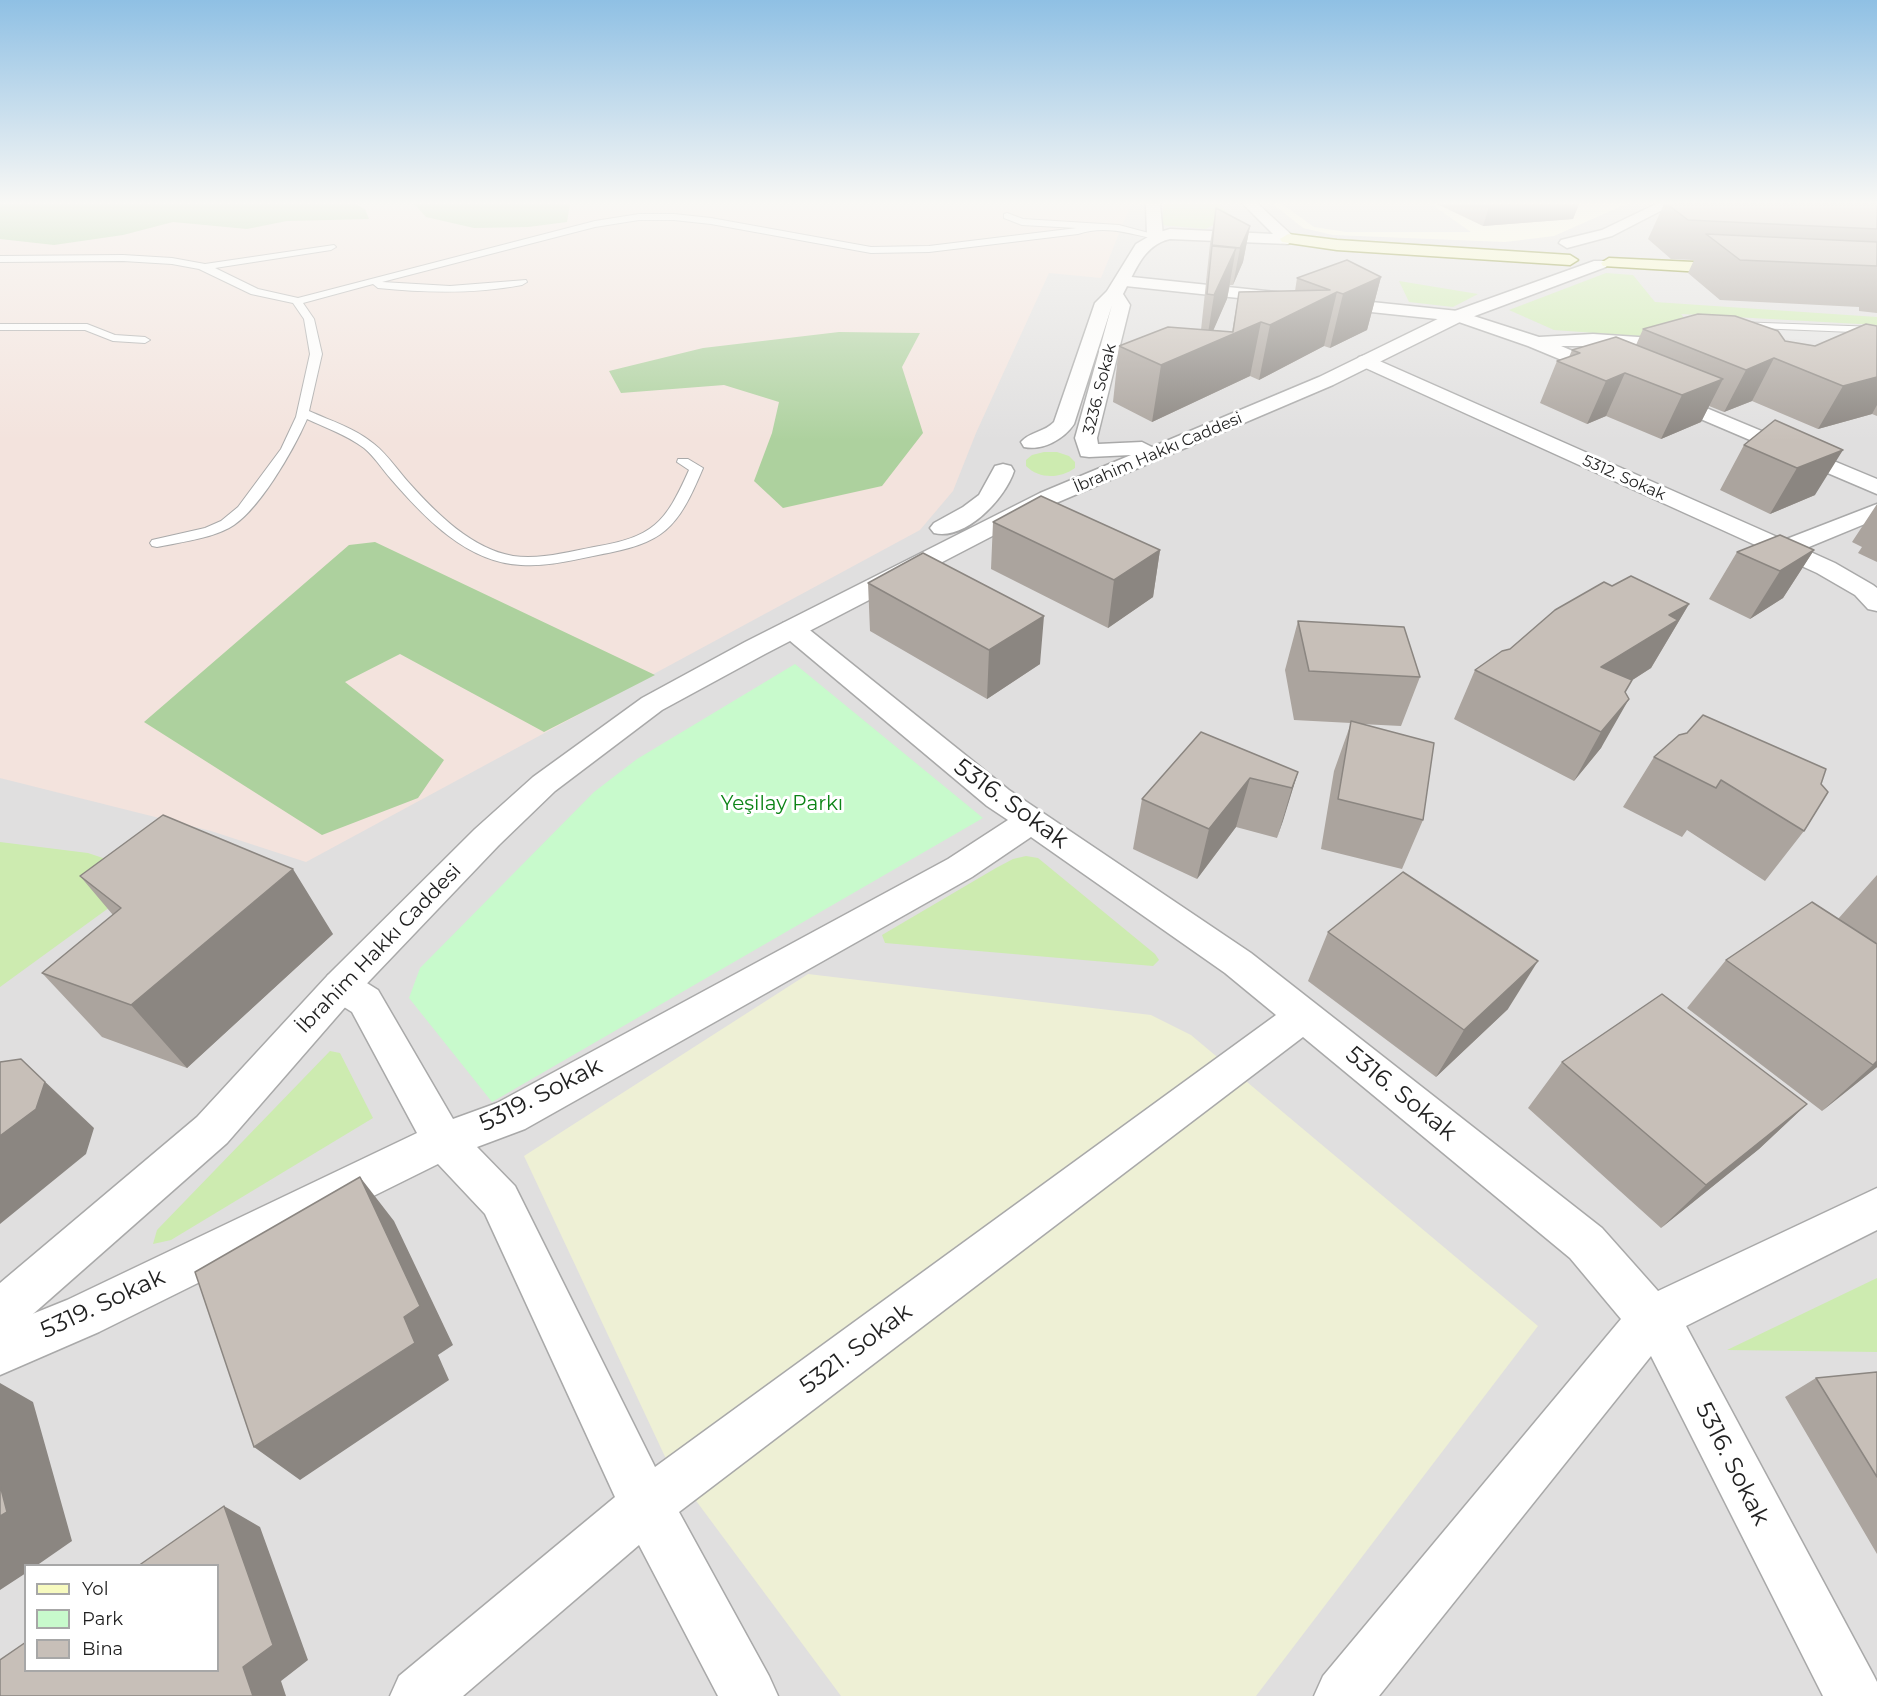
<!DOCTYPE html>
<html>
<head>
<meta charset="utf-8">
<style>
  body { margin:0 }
  #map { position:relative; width:1877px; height:1696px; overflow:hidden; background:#f2efe9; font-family:Montserrat,sans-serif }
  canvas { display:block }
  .legend { position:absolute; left:24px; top:1564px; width:195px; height:108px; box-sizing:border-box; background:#fff; border:2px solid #a7a7a7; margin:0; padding:8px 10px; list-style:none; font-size:18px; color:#222 }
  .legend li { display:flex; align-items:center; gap:12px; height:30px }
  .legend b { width:30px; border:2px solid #a7a7a7 }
</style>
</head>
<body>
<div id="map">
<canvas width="1877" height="1696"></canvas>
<ul class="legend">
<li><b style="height:8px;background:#f7fabf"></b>Yol</li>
<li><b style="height:16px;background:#c8facc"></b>Park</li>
<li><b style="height:16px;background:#c7bfb8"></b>Bina</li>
</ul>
</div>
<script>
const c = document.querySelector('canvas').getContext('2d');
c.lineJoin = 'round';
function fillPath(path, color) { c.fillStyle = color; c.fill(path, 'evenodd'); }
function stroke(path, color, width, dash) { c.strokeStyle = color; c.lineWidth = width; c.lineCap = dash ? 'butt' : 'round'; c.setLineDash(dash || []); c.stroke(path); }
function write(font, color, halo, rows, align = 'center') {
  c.font = font + ' Montserrat,sans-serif'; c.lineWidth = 6; c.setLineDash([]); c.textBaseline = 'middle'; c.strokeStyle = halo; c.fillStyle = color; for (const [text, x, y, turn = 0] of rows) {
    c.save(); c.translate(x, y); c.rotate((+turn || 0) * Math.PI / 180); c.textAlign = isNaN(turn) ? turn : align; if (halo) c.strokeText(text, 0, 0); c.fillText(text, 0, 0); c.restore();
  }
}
const residential = new Path2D(`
  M 0,204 L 1877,204 L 1877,1696 L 0,1696 ZM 26,1566 L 218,1566 L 218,1670 L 26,1670 Z`);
const education = new Path2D(`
  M 1273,204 L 1626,204 L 1554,236 L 1505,242 L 1333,235 L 1303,228 Z`);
const military = new Path2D(`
  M 0,204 L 1131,204 L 1101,278 L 1049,273 L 976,433 L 953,491 L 920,530 L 306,862 L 211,831 L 0,778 Z`);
const farmland = new Path2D(`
  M 808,974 L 1151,1015 L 1191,1035 L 1538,1326 L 1256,1696 L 841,1696 L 668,1463 L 524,1156 Z`);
const grass = new Path2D(`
  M 1164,204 L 1219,204 L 1231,217 L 1205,229 L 1161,225 Z
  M 1606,273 L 1633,275 L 1655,302 L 1877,317 L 1877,325 L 1681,314 L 1704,341 L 1554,330 L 1509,310 Z
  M 1399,281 L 1478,294 L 1453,307 L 1409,302 Z
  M 1044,452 L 1057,452 L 1069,456 L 1075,462 L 1075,468 C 1060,479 1039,479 1026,466 L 1026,460 L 1032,455 Z
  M 0,842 L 88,853 L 154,875 L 0,987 Z
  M 1026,856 L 1038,858 L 1155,954 L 1159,960 L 1153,966 L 885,943 L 882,935 L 996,868 L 1013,859 Z
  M 330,1051 L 340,1053 L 373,1118 L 171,1240 L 153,1244 L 157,1230 Z
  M 1877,1278 L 1877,1352 L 1727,1350 Z`);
const forest = new Path2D(`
  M 0,204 L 355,204 L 365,209 L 369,219 L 287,221 L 247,229 L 173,222 L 123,235 L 54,245 L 0,239 Z
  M 414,204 L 570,204 L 567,222 L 528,227 L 474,228 L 426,217 Z
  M 839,332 L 920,333 L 902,367 L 923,433 L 882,486 L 783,508 L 754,481 L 772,433 L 779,402 L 724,385 L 621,393 L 609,371 L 703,348 Z
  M 375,542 L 655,675 L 544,732 L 400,654 L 345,682 L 444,760 L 418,798 L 322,835 L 144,722 L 349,545 Z`);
const park = new Path2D(`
  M 795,664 L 983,818 L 492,1102 L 409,998 L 420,968 L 594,792 L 637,759 Z`);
const parking = new Path2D(`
  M 1282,204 L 1431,204 L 1471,232 L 1346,232 L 1314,227 Z
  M 1691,316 L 1877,327 L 1877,344 L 1707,334 Z`);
const service = new Path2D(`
  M 1007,213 L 1023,219 L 1119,225 L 1160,236 L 1155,239 C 1129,233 1104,225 1078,234 L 929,252 L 871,253 L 711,224 L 674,220 L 639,220 L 595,227 L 382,282 L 450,286 L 526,280 L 527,282 L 522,285 C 474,294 427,293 378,288 L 373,284 L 303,303 L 314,319 L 322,354 L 309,411 C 331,421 355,428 374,444 C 388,455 398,471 410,484 C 437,514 472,549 513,556 C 539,560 568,552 594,547 C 653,537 665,524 689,470 L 677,462 L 678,459 L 688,459 L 703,468 C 677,530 664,543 598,555 C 573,560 547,567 521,565 C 467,563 424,517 391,479 C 382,469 375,457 364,448 C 347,435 326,428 307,419 C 294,449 258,513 229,528 C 208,539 181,542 157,547 L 152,546 L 150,543 L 152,540 L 205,528 L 221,521 L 238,507 L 281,449 L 296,417 L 310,354 L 304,319 L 293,303 L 251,294 L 199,269 L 172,264 L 123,261 L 0,262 L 0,256 L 123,255 L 172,258 L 205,264 L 334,245 L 336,247 L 331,250 L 215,268 L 258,289 L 298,298 L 595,221 L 639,214 L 674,214 L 711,218 L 871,247 L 929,246 L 1077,228 L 1022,225 L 1004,218 L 1004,214 Z
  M 1736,322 L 1877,327 L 1877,333 L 1732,327 L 1732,323 Z
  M 0,324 L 87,324 L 115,335 L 145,337 L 150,340 L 145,343 L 113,341 L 85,330 L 0,330 Z`);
const minor = new Path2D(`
  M 1146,204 L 1160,204 L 1163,236 L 1160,239 L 1155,241 L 1147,236 Z
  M 1122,276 L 1458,311 L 1539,337 L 1593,334 L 1683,340 L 1690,342 L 1692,346 L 1690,350 L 1683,352 L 1593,346 L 1561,346 L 1617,370 L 1620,374 L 1617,378 L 1610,380 L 1528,346 L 1456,321 L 1116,285 L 1114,281 Z
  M 1366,355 L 1784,540 L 1877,504 L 1877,519 L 1804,549 L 1835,563 L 1873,585 L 1877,588 L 1877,611 L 1868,609 L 1855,595 L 1817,573 L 1359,365 L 1356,361 L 1359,357 Z
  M 1663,390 L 1877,479 L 1877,494 L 1656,400 L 1653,396 L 1656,392 Z
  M 792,621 L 801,623 L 1009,790 L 1251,953 L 1602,1228 L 1658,1291 L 1877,1188 L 1877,1230 L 1686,1326 L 1874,1676 L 1877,1682 L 1877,1696 L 1823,1696 L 1651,1356 L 1379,1696 L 1314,1696 L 1323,1676 L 1621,1319 L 1570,1258 L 1303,1037 L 679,1512 L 769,1676 L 778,1696 L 718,1696 L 639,1545 L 463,1696 L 390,1696 L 399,1676 L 615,1497 L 485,1214 L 438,1164 L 99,1332 L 0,1375 L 0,1327 L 67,1300 L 417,1133 L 352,1012 L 328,997 L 323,986 L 328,975 L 341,971 L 354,975 L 378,990 L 453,1119 L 497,1103 L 948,859 L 1008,820 L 987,806 L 783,635 L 779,629 L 783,623 ZM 1031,837 L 1225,973 L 1276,1015 L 655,1467 L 515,1186 L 477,1147 L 525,1129 L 972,877 Z`);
const tertiary = new Path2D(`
  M 1243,204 L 1258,204 L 1296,239 L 1288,244 L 1170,239 C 1143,245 1135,272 1123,294 L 1130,305 L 1097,438 L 1098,444 L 1142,442 L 1152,447 L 1319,377 L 1452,312 L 1594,261 L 1606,261 L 1608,264 L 1606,267 L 1464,320 L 1333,385 L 1056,503 L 765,654 L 662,710 L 555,791 L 499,845 L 354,997 L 227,1143 L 16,1329 L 0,1336 L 0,1283 L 197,1117 L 328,975 L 475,829 L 533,777 L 642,698 L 745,642 L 1040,493 L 1131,455 L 1089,457 L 1081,456 L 1075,438 L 1112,305 L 1074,424 C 1064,439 1043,451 1024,447 L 1021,442 C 1029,432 1045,432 1054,422 L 1095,303 L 1107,291 L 1136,244 L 1153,234 L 1170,229 L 1273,234 Z
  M 1656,204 L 1674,204 L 1612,236 L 1567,248 L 1559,243 L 1561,240 L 1602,230 Z
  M 1003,464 L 1011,466 L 1014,471 C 1005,499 965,541 934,533 L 930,528 L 934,523 L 963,507 L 979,495 L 995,466 Z`);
const secondary = new Path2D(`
  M 1288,234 L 1337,240 L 1570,255 L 1578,260 L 1570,265 L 1337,250 L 1282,242 L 1280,239 Z
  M 1609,258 L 1736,264 L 1744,269 L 1736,274 L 1603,266 L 1601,263 Z`);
const wall = new Path2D(`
  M 1437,204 L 1579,204 L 1573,219 L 1483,226 Z
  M 1664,204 L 1877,204 L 1877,313 L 1859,311 L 1859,307 L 1720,300 L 1688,273 L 1694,260 L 1671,259 L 1648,239 Z
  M 1216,208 L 1250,226 L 1243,262 L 1233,285 L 1230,285 L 1227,299 L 1213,330 L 1232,332 L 1239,292 L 1295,291 L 1297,278 L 1381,277 L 1367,330 L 1330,348 L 1324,346 L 1259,380 L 1250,376 L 1152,422 L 1113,402 L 1119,346 L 1201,330 L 1206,283 L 1206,282 L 1210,244 Z
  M 1877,326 L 1877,416 L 1872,414 L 1818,429 L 1752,401 L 1724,412 L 1709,406 L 1701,422 L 1661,439 L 1606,416 L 1587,424 L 1540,403 L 1557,361 L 1569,357 L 1572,350 L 1636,345 L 1643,329 L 1785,341 L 1815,346 Z
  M 1775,420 L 1815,495 L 1770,514 L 1720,490 L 1744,445 Z
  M 1877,504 L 1877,562 L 1858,553 L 1862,547 L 1852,542 Z
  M 993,522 L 1160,550 L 1153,597 L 1108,628 L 991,569 Z
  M 1814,550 L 1783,598 L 1750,619 L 1709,599 L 1737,552 Z
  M 868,583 L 1040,664 L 987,699 L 870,631 Z
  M 1612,586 L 1689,604 L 1651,668 L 1631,681 L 1625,692 L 1601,748 L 1574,781 L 1454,719 L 1475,670 Z
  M 1298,621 L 1420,677 L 1401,726 L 1361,724 L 1423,820 L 1402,869 L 1321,849 L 1334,771 L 1351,723 L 1294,720 L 1285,670 Z
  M 1201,732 L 1298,772 L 1277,838 L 1236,827 L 1197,879 L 1133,849 L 1142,799 Z
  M 1679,735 L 1804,831 L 1765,881 L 1687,830 L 1682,837 L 1623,807 L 1654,757 Z
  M 1877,875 L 1877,1067 L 1822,1111 L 1687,1008 L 1726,960 L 1838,919 Z
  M 80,876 L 333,934 L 187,1068 L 102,1037 L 42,973 L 113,915 Z
  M 1328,932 L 1508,1009 L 1436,1077 L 1308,981 Z
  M 1562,1062 L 1807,1104 L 1759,1149 L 1661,1228 L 1528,1108 Z
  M 1877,1372 L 1877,1554 L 1785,1397 L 1816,1378 Z`);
const shadedWall = new Path2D(`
  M 1490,204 L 1579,204 L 1573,219 L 1483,226 Z
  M 1250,226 L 1243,262 L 1233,285 L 1240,248 Z
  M 1236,248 L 1227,299 L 1207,345 L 1261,322 L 1250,376 L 1152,422 L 1161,365 L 1206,346 L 1214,295 Z
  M 1381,277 L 1367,330 L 1330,348 L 1343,294 Z
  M 1337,292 L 1324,346 L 1259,380 L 1270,325 Z
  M 1774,358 L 1752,401 L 1724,412 L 1746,370 Z
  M 1625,373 L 1606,416 L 1587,424 L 1606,381 Z
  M 1877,377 L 1877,405 L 1872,414 L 1818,429 L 1843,386 Z
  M 1723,379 L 1701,422 L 1661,439 L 1682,395 Z
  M 1843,450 L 1815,495 L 1770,514 L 1797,468 Z
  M 1160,550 L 1153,597 L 1108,628 L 1114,580 Z
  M 1814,550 L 1783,598 L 1750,619 L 1780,571 Z
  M 1689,604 L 1651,668 L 1576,716 L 1601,667 L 1669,615 Z
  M 1044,616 L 1040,664 L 987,699 L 989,650 Z
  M 1629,699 L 1601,748 L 1574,781 L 1601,732 Z
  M 1298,772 L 1283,821 L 1277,838 L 1292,788 Z
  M 1250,778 L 1236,827 L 1197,879 L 1209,829 Z
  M 293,869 L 333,934 L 187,1068 L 131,1005 Z
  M 1538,961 L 1508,1009 L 1436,1077 L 1464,1030 Z
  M 21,1059 L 94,1128 L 86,1154 L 0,1224 L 0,1136 Z
  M 1877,1061 L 1877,1067 L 1822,1111 L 1873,1065 Z
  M 1807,1104 L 1759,1149 L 1661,1228 L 1706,1185 Z
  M 360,1177 L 394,1221 L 453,1345 L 438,1355 L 449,1380 L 300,1480 L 254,1447 L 404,1317 Z
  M 0,1383 L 33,1402 L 72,1541 L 36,1566 L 26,1566 L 26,1573 L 0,1590 Z
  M 224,1506 L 260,1527 L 308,1660 L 281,1681 L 286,1696 L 253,1696 L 243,1667 Z`);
const building = new Path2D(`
  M 1667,204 L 1877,204 L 1877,229 L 1688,220 Z
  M 1216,208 L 1250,226 L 1240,248 L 1212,245 Z
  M 1706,234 L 1877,242 L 1877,266 L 1740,260 Z
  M 1212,246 L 1236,248 L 1214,295 L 1207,294 Z
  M 1347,260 L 1381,277 L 1343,294 L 1337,292 L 1270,325 L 1261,322 L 1161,365 L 1119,346 L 1168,327 L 1233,332 L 1239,292 L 1330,290 L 1297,278 Z
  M 1698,314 L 1735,316 L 1778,331 L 1785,341 L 1815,346 L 1866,324 L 1877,326 L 1877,377 L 1843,386 L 1774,358 L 1746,370 L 1643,329 Z
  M 1616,337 L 1723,379 L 1682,395 L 1625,373 L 1606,381 L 1557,361 L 1580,353 L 1572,350 Z
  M 1775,420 L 1843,450 L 1797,468 L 1744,445 Z
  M 1041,496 L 1160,550 L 1114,580 L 993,522 Z
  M 1780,535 L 1814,550 L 1780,571 L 1737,552 Z
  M 923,553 L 1044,616 L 989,650 L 868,583 Z
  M 1631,576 L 1689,604 L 1669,615 L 1678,620 L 1601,667 L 1632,680 L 1625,692 L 1629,699 L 1601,732 L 1475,670 L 1502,651 L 1510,649 L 1555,610 L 1604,582 L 1612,586 Z
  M 1298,621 L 1404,627 L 1420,677 L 1309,671 Z
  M 1703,715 L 1826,769 L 1821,784 L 1828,792 L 1804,831 L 1721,780 L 1716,788 L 1654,757 L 1679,735 L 1687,733 Z
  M 1351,721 L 1434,743 L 1423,820 L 1338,799 Z
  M 1201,732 L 1298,772 L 1292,788 L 1250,778 L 1209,829 L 1142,799 Z
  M 163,815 L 293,869 L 131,1005 L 42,973 L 121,908 L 80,876 Z
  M 1403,872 L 1538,961 L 1464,1030 L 1328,932 Z
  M 1812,902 L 1877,944 L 1877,1061 L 1873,1065 L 1726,960 Z
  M 1662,994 L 1807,1104 L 1706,1185 L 1562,1062 Z
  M 21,1059 L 45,1082 L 36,1109 L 0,1136 L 0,1062 Z
  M 360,1177 L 420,1306 L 404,1317 L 415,1343 L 254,1447 L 195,1272 Z
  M 1877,1372 L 1877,1477 L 1816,1378 Z
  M 0,1485 L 7,1512 L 0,1516 Z
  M 224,1506 L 273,1645 L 243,1667 L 253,1696 L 0,1696 L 0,1660 L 26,1642 L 26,1671 L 218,1671 L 218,1566 L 138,1566 Z`);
const farStreetnames = [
  ["3236. Sokak",1100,389,-76],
  ["İbrahim Hakkı Caddesi",1158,453,-23],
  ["5312. Sokak",1624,478,24]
];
const parkNames = [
  ["Yeşilay Parkı",782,804]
];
const streetNames = [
  ["İbrahim Hakkı Caddesi",379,949,-46]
];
const nearStreetnames = [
  ["5316. Sokak",1011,804,36],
  ["5316. Sokak",1401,1094,39],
  ["5319. Sokak",541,1095,-27],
  ["5319. Sokak",103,1304,-25],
  ["5321. Sokak",856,1349,-37],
  ["5316. Sokak",1732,1464,63]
];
fillPath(residential, '#e0dfdf');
fillPath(education, '#ffffe5');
fillPath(military, '#f3e3dd');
fillPath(farmland, '#eef0d5');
fillPath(grass, '#cdebb0');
fillPath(forest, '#add19e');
fillPath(park, '#c8facc');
fillPath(parking, '#e2e2e2');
stroke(service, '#a9a9a9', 2);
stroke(minor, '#a9a9a9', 3);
stroke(tertiary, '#a9a9a9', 3);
stroke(secondary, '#707d05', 3);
fillPath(service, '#fff');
fillPath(minor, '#fff');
fillPath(tertiary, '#fff');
fillPath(secondary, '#f7fabf');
fillPath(wall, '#aba49e');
fillPath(shadedWall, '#8b8681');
fillPath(building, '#c7bfb8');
stroke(building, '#8b8681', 1.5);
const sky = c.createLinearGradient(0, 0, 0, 441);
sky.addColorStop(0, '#8fc0e4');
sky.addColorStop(0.46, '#f9f8f5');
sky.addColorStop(1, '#f9f8f500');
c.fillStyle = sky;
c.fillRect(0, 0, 1877, 441);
write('16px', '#222', '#fff', farStreetnames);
write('20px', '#0c8416', '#fff', parkNames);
write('20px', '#222', '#fff', streetNames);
write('24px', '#222', '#fff', nearStreetnames);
</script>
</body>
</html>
